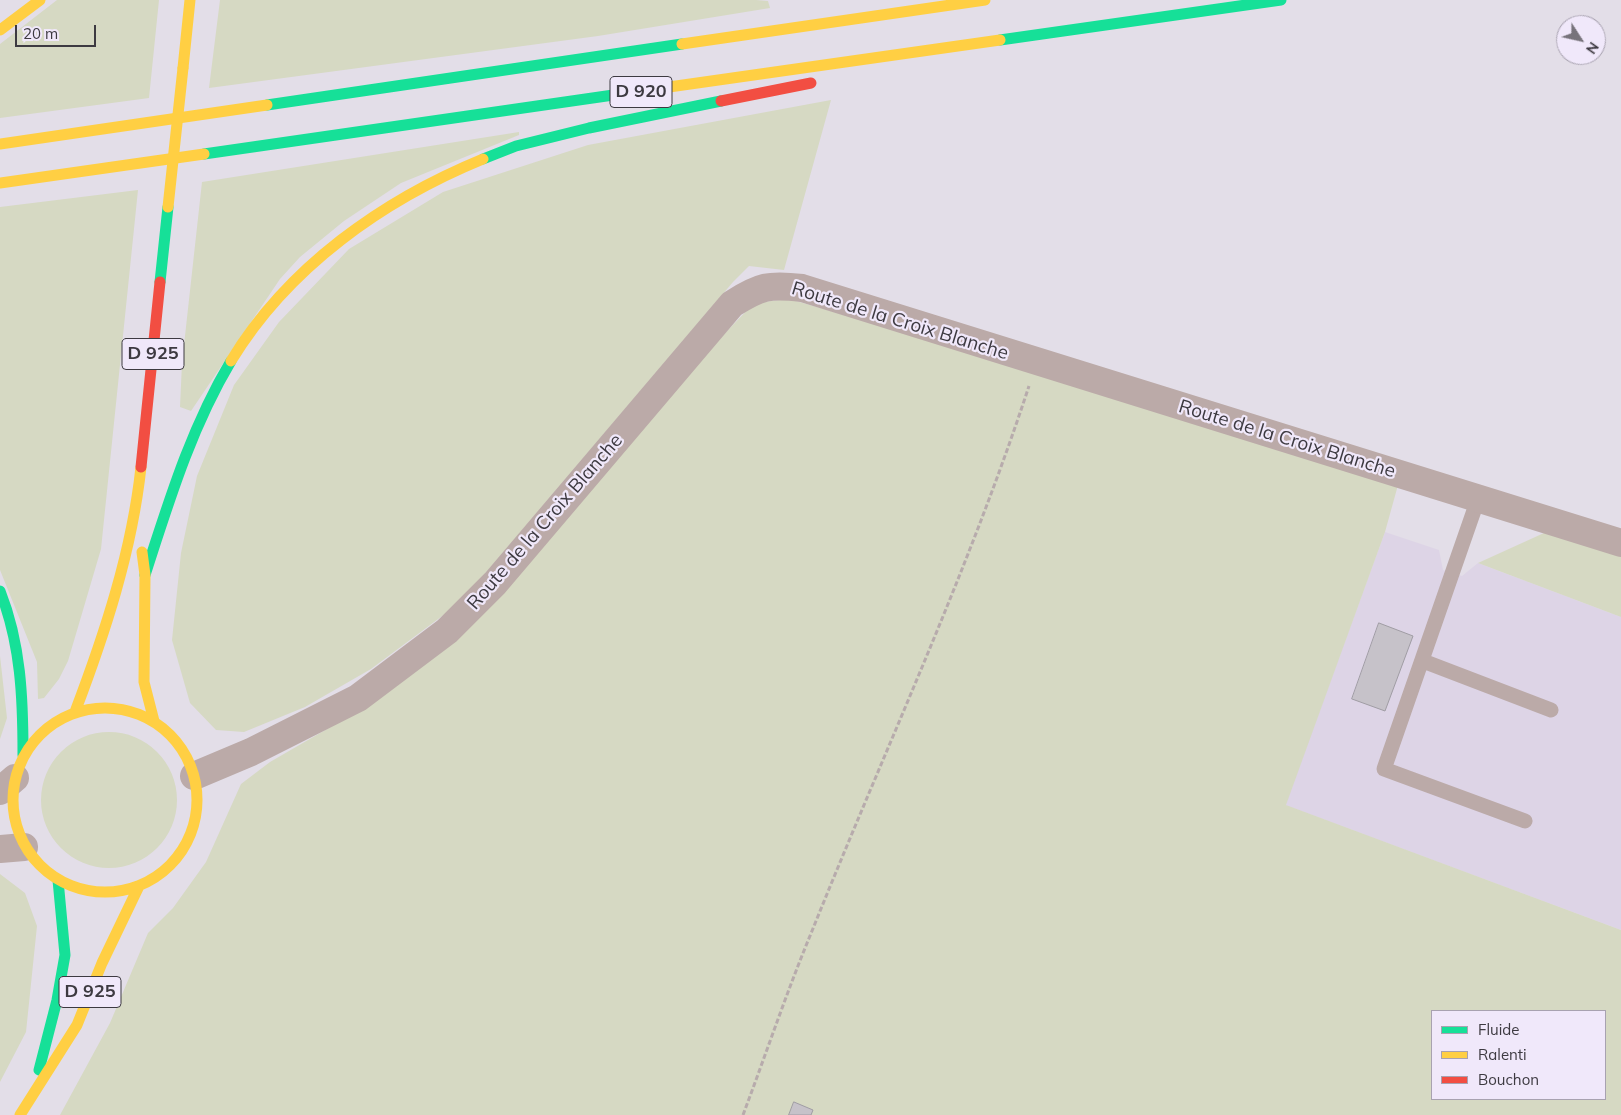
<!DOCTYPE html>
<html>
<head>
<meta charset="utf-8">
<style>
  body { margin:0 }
  #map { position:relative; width:1621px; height:1115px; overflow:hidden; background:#e3dee8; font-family:Mulish,sans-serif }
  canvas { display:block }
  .legend { position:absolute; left:1431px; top:1010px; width:175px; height:90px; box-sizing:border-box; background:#f0e8fa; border:1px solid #a8a2b0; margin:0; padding:6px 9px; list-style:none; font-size:15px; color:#3d3a41 }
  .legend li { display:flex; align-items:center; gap:10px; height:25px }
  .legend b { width:25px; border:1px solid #a8a2b0 }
  .north { position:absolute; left:1556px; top:15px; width:50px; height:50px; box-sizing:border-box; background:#f0e8fa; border:1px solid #a8a2b0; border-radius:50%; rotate:125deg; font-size:14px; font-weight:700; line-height:20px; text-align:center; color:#3d3a41 }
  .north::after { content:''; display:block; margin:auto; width:18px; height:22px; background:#77737b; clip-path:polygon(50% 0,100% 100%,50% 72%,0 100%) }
  .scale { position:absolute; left:15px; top:25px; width:81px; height:22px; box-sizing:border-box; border:2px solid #3d3a41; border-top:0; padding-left:6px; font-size:15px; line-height:18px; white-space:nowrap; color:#3d3a41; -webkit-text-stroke:4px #f0e8fa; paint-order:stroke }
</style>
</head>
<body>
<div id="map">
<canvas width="1621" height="1115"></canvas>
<ul class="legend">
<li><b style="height:6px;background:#16e098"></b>Fluide</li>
<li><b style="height:6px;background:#ffcf43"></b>Ralenti</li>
<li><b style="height:6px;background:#f24e42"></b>Bouchon</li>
</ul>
<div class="north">N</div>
<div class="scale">20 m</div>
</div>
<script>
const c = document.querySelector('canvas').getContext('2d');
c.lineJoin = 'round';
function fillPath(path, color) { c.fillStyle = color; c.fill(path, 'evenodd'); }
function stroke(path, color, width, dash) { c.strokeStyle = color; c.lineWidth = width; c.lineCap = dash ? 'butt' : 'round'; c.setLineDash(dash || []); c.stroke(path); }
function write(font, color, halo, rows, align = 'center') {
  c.font = font + ' Mulish,sans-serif'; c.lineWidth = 4.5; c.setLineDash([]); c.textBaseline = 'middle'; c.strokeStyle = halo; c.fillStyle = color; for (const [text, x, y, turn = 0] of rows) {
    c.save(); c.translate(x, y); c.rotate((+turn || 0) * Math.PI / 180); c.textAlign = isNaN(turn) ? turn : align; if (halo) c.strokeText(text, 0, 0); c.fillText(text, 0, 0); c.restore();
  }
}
const built = new Path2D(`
  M 1385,532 L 1439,550 L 1443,570 L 1462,576 L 1478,563 L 1621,617 L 1621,930 L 1285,805 Z`);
const green = new Path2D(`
  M 57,0 L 159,0 L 149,98 L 0,118 L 0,44 Z
  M 220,0 L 756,0 L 768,1 L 770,8 L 598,36 L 209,88 Z
  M 831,100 L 784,270 L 749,266 L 733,282 L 461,602 L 371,669 L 305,707 L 244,732 L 216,730 L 190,703 L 172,640 L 181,553 L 197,476 L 234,385 L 279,322 L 349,249 L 443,192 L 588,145 Z
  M 519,132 L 519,135 L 401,183 L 344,221 L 300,257 L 280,279 L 191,411 L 180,407 L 182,363 L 202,182 Z
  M 138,190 L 101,549 L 68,661 L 59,679 L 44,698 L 38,699 L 37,662 L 0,570 L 0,207 Z
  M 789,299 L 1061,377 L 1398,485 L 1385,532 L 1286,805 L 1621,930 L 1621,1115 L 60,1115 L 110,1023 L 148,933 L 173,908 L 206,862 L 241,784 L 270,762 L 365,707 L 754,303 ZM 1432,1011 L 1605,1011 L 1605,1099 L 1432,1099 Z
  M 1555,528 L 1621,550 L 1621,617 L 1478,563 Z
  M 0,656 L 7,718 L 0,739 Z
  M41 800a68 68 0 1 1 136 0a68 68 0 1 1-136 0Z
  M 0,874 L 25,893 L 37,926 L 26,1032 L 0,1082 Z`);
const building = new Path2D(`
  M 1379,623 L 1413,636 L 1385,711 L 1352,699 Z
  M 794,1102 L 813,1110 L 811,1115 L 789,1115 Z`);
const path = new Path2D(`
  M 743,1115 C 766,1054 787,991 812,931 C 885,749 968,572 1029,386`);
const lane = new Path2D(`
  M 1478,499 L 1384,769 L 1525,821
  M 1423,661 L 1551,710`);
const street = new Path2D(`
  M 194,776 L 251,752 L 358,698 L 447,631 L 495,583 L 732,304 C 760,286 769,284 802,288 L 1621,543
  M 0,791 L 15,778
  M 0,849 L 24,847`);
const fast = new Path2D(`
  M 1000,40 L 1281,0
  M 267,105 L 682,44
  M 204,154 L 655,89
  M 483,159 L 516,146 L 589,128 L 721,101
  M 160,282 L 168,207
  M 145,575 C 169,501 191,428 231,361
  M 0,591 C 21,644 23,698 23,755
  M 39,1070 L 57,1000 L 65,955 L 58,880`);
const slow = new Path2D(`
  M 0,30 L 40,0
  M 682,44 L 985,0
  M 183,68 L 190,0
  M 655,89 L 1000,40
  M 0,144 L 267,105
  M 0,183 L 204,154
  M 231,361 C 288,267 383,200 483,159
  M 142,552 L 145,575 L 144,682 L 154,721
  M13 800a92 92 0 1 1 184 0a92 92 0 1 1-184 0Z
  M 75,712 C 105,633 132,551 141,467
  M 20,1115 L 77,1025 L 102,963 L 139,886`);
const jam = new Path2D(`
  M 721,101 L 811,83
  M 141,467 L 160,282`);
const slowBridge = new Path2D(`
  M 168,207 L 183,68`);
const shields = [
  [641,92,62],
  [153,354,62],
  [90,992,62]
];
const shieldNames = [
  ["D 920",641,92],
  ["D 925",153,354],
  ["D 925",90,992]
];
const streetNames = [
  ["Route de la Croix Blanche",900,321,17],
  ["Route de la Croix Blanche",1287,439,17],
  ["Route de la Croix Blanche",545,522,-49]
];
fillPath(built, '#ddd4e6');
fillPath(green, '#d6d9c3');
fillPath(building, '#c6c2c9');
stroke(building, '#a09da4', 1);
stroke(path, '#b7abac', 3, [5, 2.5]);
stroke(lane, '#bbaaa8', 15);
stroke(street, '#bbaaa8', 28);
stroke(fast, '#16e098', 11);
stroke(slow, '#ffcf43', 11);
stroke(jam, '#f24e42', 11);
stroke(slowBridge, '#ffcf43', 11);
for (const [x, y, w] of shields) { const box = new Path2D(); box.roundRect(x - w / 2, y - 15.5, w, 31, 4); c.fillStyle = '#f0e8fa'; c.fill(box); stroke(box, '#3d3a41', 1); }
write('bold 18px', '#3d3a41', null, shieldNames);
write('19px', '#3d3a41', '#f0e8fa', streetNames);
</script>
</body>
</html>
